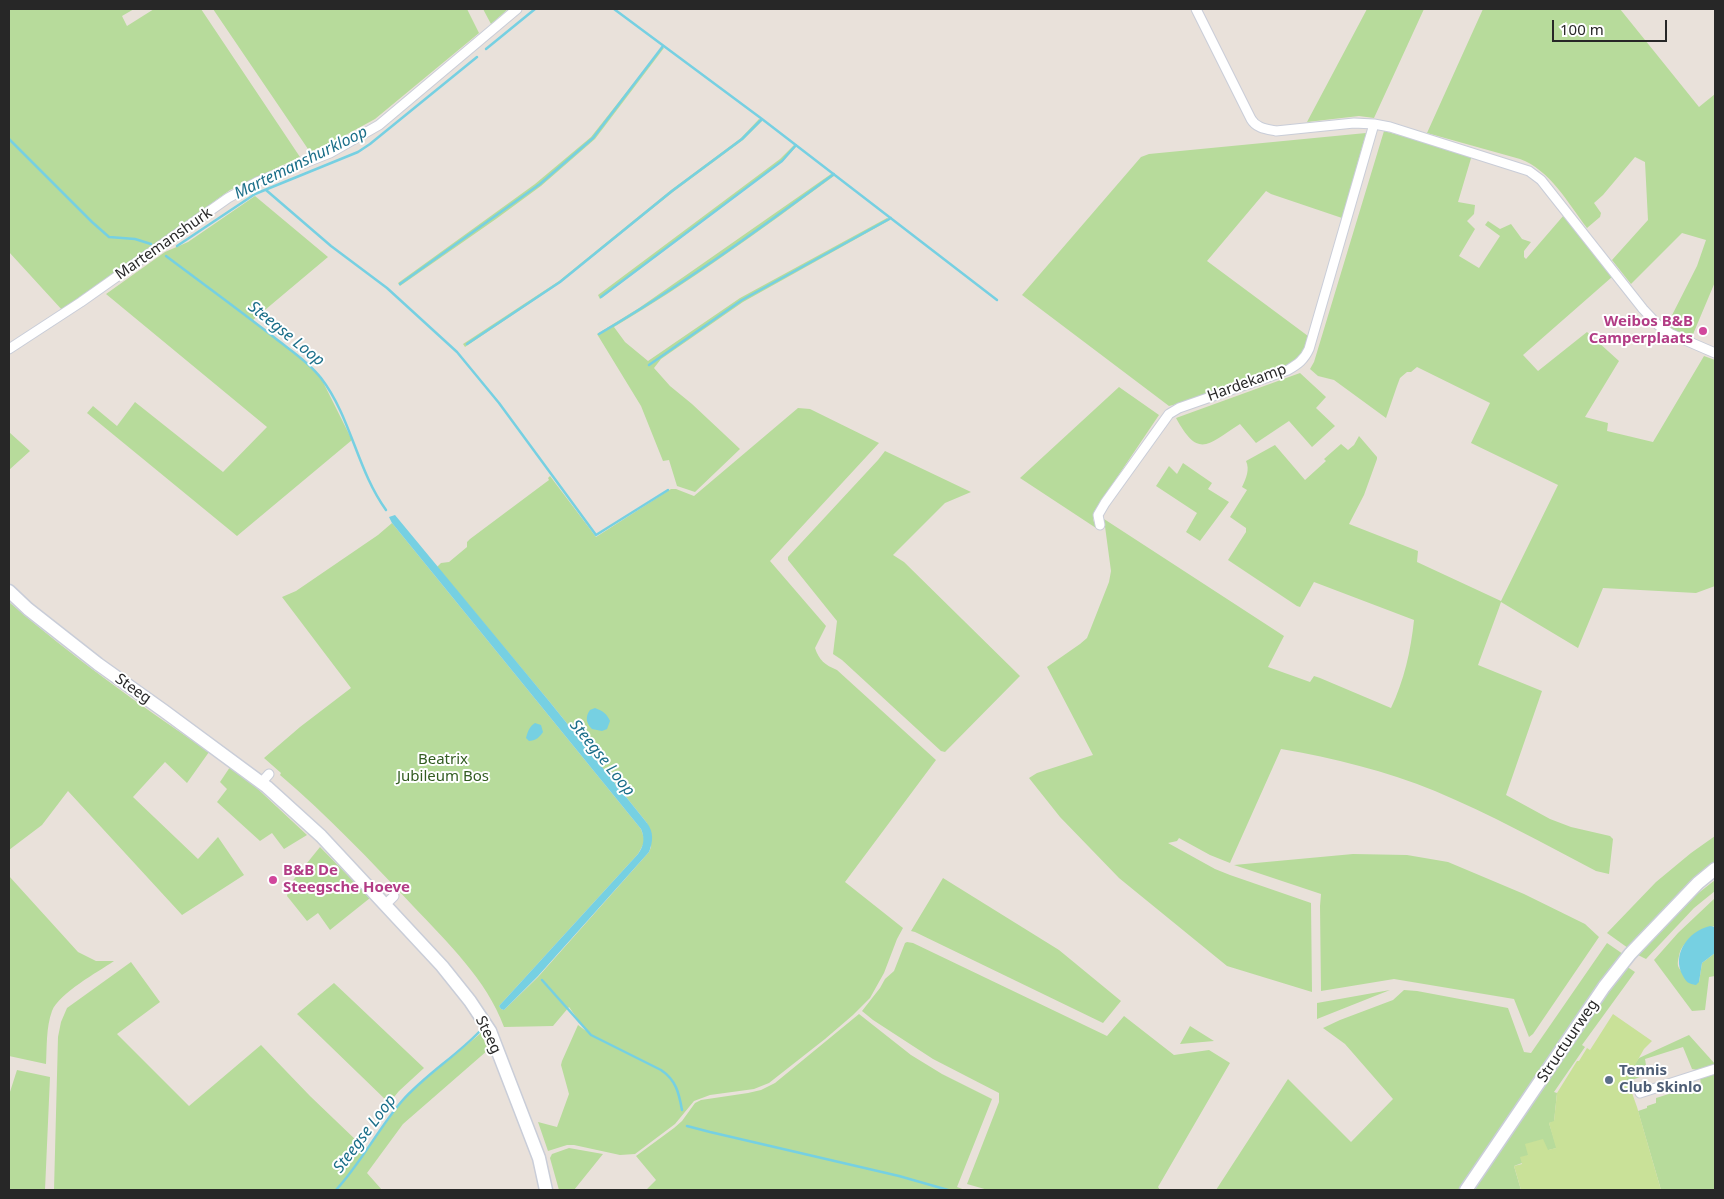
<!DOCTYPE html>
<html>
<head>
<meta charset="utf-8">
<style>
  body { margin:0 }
  #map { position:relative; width:1724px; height:1199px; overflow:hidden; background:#e9e1da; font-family:"Noto Sans",sans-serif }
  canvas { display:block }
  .frame { position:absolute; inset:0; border:10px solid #272727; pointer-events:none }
  .scale { position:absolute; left:1552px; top:20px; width:115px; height:22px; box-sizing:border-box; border:2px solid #272727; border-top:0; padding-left:6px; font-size:15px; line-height:18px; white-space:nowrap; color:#272727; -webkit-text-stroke:4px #fff; paint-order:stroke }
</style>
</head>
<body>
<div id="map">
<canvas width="1724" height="1199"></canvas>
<div class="frame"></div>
<div class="scale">100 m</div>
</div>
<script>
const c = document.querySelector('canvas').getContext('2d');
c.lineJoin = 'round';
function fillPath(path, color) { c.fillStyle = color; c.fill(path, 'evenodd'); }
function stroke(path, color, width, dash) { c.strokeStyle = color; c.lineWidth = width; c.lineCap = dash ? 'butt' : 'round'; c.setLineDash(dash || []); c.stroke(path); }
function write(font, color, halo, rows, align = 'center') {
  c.font = font + ' "Noto Sans",sans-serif'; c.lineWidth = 4; c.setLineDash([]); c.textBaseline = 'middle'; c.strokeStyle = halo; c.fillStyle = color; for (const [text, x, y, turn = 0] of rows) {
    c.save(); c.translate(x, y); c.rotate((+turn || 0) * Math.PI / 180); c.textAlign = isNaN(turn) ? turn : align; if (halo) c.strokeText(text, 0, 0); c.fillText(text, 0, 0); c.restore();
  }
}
const green = new Path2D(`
  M 9,9 L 134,9 L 122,16 L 127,26 L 154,9 L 201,9 L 300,157 L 230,190 L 63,311 L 9,252 Z
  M 213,9 L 467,9 L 479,33 L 375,119 L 344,136 L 310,152 Z
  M 483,9 L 508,9 L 491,24 Z
  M 1367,9 L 1424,9 L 1374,118 L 1359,116 L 1307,122 Z
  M 1483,9 L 1620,9 L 1699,107 L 1715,94 L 1715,282 L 1691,339 L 1666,327 L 1697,266 L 1706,240 L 1682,233 L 1631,284 L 1612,260 L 1648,220 L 1645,162 L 1635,157 L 1603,195 L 1594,203 L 1601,213 L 1600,217 L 1587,228 C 1568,203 1550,170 1520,159 L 1427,133 Z
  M 662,47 L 664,48 L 595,139 L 541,186 L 496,219 L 400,286 L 398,283 L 535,184 L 591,137 Z
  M 759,119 L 762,121 L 743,140 L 673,192 L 560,283 L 465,347 L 463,344 L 559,281 L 671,190 L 741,138 Z
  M 1384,131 L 1472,155 L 1458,202 L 1475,205 L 1474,214 L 1467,221 L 1475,229 L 1459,256 L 1479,268 L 1500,236 L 1485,225 L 1488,221 L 1500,229 L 1511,224 L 1522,239 L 1531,242 L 1524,251 L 1524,257 L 1526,259 L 1564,215 L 1612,277 L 1523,355 L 1538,371 L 1587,332 L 1619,361 L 1585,417 L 1608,423 L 1607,431 L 1653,442 L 1704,356 L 1715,360 L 1715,586 L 1696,593 L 1603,588 L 1578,648 L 1501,602 L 1499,608 L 1478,665 L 1542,691 L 1506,795 L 1550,819 L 1571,827 L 1610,836 L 1613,839 L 1609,874 L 1596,871 C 1543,843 1490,814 1435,791 C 1386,771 1334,758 1281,749 L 1230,863 L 1210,855 L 1179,838 L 1177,841 L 1168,843 L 1215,869 L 1230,875 L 1311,903 L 1312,992 L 1227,966 L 1119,878 L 1060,817 L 1029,778 L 1037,773 L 1093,755 L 1047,667 L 1080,644 L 1087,638 L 1109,582 L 1111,571 L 1104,519 L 1284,636 L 1268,667 L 1310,682 L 1314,676 L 1320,678 L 1391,708 C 1404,681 1411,650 1414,620 L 1314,582 L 1300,607 L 1297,606 L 1228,560 L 1246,532 L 1246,528 L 1230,517 L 1247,490 L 1242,487 C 1246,478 1250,470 1246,461 L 1275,445 L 1305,480 L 1326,461 L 1324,459 L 1341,444 L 1348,450 L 1354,445 L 1359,436 L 1377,457 L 1377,459 L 1364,495 L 1349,524 L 1418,551 L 1417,562 L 1501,601 L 1558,485 L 1471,443 L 1490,403 L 1417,367 L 1411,372 L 1407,372 L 1400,378 L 1397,386 L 1386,418 L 1334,380 L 1318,376 L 1310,369 L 1314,362 Z
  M 1366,133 L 1342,218 L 1271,194 L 1266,191 L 1207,261 L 1308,336 L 1300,361 L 1296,364 L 1193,400 L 1169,406 L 1022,295 L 1141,157 L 1149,154 Z
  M 794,145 L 796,147 L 783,161 L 600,299 L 598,295 L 780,159 Z
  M 831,174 L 834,176 C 762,229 690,282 614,327 L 625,342 L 648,361 L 740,298 L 887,218 L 890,220 L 743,302 L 661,359 L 654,368 L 670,386 L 692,404 L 740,449 L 695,492 L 677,486 L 669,460 L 663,461 L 641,406 L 597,334 L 639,308 Z
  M 255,196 L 328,257 L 253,320 L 305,362 L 321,378 L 352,440 L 237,536 L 87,413 L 93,406 L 117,426 L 135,402 L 223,472 L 267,427 L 106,294 L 165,252 L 188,242 Z
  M 1300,373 L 1326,397 L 1316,408 L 1335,426 L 1312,447 L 1289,421 L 1256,443 L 1240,424 C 1208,444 1199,460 1176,418 Z
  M 1119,387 L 1159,415 L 1095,510 L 1093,519 L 1096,528 L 1020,478 Z
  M 798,408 L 810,409 L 879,443 L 770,561 L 826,626 L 815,648 C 819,660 825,665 837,670 L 936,760 L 845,882 L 903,928 L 897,939 L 884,973 L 870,998 L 853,1015 L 825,1039 L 769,1083 L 754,1089 L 710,1095 L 694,1101 L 675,1124 L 635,1154 L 620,1155 L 574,1145 L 567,1145 L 548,1151 L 538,1122 L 557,1127 L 569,1094 L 561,1065 L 562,1061 L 578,1025 L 586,1031 L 569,1007 L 553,1026 L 504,1027 C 487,980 447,942 413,906 C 371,861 327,815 280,775 L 281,773 L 264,758 L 300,727 L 351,688 L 282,597 L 296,591 L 378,535 L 392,523 L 641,829 L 645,841 L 638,854 L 499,1006 L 501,1009 L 504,1010 L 538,977 L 649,852 L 651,847 L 647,823 L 549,701 L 437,567 L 441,563 L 449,562 L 467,547 L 467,542 L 470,539 L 549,480 L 548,478 L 550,476 L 596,537 L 671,489 L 676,489 L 694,496 Z
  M 9,432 L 30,451 L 9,470 Z
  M 885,451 L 971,492 L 945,503 L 893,555 L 904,562 L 1020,676 L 945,752 L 941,751 L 842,660 L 833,654 L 837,621 L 788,560 L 788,557 L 878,460 Z
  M 1183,463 L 1212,483 L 1208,489 L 1229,502 L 1200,541 L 1186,532 L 1197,513 L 1156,486 L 1169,466 L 1177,474 Z
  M 9,602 C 72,657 140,705 209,752 L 187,783 L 165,762 L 133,797 L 198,859 L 218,837 L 244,875 L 182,915 L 68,791 L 42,825 L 9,850 Z
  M 230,767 L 246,778 L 307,835 L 284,849 L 272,833 L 260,841 L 217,802 L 227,789 L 220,782 Z
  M 1715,836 L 1715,865 L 1628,948 L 1607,933 L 1656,882 L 1691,853 Z
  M 320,847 L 370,898 L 330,930 L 318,913 L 307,921 L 287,896 L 290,884 Z
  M 1353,854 L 1407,855 L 1448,862 L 1524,894 L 1585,924 L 1599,937 L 1533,1034 L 1529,1037 L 1514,999 L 1394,979 L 1321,991 L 1320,906 L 1321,894 L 1234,865 Z
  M 9,876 L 78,952 L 96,961 L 114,961 C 98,972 59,993 52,1011 C 46,1027 47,1047 46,1064 L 9,1056 Z
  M 943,878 L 1059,950 L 1121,1001 L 1103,1023 L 915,932 L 911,931 Z
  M 1715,880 L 1715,891 L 1694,908 L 1646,959 L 1636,954 L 1682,906 Z
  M 1715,898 L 1715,927 L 1714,926 C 1700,933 1682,939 1679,956 C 1678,960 1677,965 1679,968 C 1682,974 1693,979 1699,982 L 1702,963 L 1715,953 L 1714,969 L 1715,976 L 1709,977 L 1705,1010 L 1692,1011 L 1654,960 L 1678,933 Z
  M 907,942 L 913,943 L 1107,1036 L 1124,1016 L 1174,1055 L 1209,1050 L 1230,1063 L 1158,1187 L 1160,1190 L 988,1190 L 967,1184 L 999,1102 L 999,1093 L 933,1059 L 873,1020 L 862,1011 L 880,988 L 885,979 L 894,971 L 905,943 Z
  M 1607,943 L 1623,954 L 1460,1190 L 1216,1190 L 1288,1079 L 1351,1142 L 1393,1099 L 1345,1044 L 1323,1028 L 1340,1020 L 1393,1000 L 1404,990 L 1417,991 L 1508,1008 L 1524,1052 L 1531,1053 Z
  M 131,962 L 160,1002 L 117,1034 L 189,1106 L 261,1045 L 310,1096 L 358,1142 L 367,1148 L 408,1094 L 481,1033 L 488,1050 L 403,1124 L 367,1173 L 382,1190 L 54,1190 L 58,1037 L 61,1022 L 67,1008 Z
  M 1626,966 L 1635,972 L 1582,1045 L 1585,1047 L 1554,1092 L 1557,1093 L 1554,1122 L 1549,1123 L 1557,1148 L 1528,1155 L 1522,1163 L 1514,1166 L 1521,1190 L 1471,1190 Z
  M 334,983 L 424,1068 L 399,1091 L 389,1103 L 297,1014 Z
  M 1390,990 L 1317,1019 L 1317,1003 Z
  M 859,1014 L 911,1055 L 942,1074 L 992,1099 L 957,1187 L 965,1190 L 646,1190 L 656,1180 L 636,1156 L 674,1128 L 682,1121 L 695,1103 L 701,1100 L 748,1093 L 761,1090 L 775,1083 Z
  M 1190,1026 L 1214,1041 L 1180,1044 Z
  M 1689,1035 L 1715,1064 L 1697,1070 L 1692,1069 L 1683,1047 L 1645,1059 L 1646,1065 L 1638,1068 L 1640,1077 L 1632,1080 L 1634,1087 L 1624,1090 L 1626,1075 L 1639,1058 Z
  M 17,1070 L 50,1077 L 45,1190 L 9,1190 L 9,1095 Z
  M 1715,1073 L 1715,1190 L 1661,1190 L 1638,1111 L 1647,1108 L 1647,1106 L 1656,1103 L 1656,1098 L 1701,1084 L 1700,1078 Z
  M 569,1148 L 603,1154 L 574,1190 L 559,1190 L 550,1158 L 552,1154 Z`);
const pitch = new Path2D(`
  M 1613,1014 L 1652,1041 L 1644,1049 L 1627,1079 L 1637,1107 L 1661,1190 L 1521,1190 L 1514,1166 L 1522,1164 L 1520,1157 L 1528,1155 L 1525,1144 L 1543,1139 L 1548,1150 L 1556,1148 L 1549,1123 L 1554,1121 L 1557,1093 L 1577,1061 L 1579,1061 L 1587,1048 L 1590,1050 Z`);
const water = new Path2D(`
  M 395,515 L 549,701 L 647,823 C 654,832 653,842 649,852 L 538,976 L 504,1010 L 501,1009 L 499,1006 L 638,854 C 644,845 645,839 641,829 L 392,523 L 389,517 Z
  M 595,708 C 603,711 607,714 610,721 L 607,729 L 602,731 L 592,729 C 586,723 585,717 590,710 Z
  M 535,723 L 541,725 L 543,732 C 540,737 535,741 529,741 L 526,738 C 528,731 529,727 535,723 Z
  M 1710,926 L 1715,927 L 1715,953 L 1702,963 L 1699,982 L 1696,985 C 1689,984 1686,982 1683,976 C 1671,955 1688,931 1710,926 Z`);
const stream = new Path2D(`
  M 614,9 L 762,119 L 997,300
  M 486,49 L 535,9
  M 9,139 L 92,222 L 109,237 L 135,239 L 151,244
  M 266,190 L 331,246 L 387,288 L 457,352 L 499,403 L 596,535 L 668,490
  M 177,246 L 255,194 L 358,152 L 370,144 L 477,57
  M 166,256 C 202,283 239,310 275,338 C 290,350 309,362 321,378 C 351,417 357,470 386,510
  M 400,284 L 540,184 L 593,138 L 663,46
  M 601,297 L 782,161 L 796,145
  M 599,334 C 681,286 758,230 834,174
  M 467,344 L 560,282 L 672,191 L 742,139 L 762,119
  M 649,365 L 742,300 L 891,218
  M 542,980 L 591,1035 L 661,1070 C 676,1080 679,1093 682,1110
  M 687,1126 L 710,1132 L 899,1176 L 948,1190
  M 336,1190 C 361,1163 378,1129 402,1101 C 425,1075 455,1057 479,1032`);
const street = new Path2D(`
  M 1196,9 L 1251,119 C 1256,128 1266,129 1276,131 L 1354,123 L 1374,124 L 1390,127 L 1529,171 L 1541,180 L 1643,309 L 1658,325 L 1671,334 L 1715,353
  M 9,349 L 81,302 L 228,198 L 257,182 L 330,153 L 379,125 L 517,9
  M 1100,525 L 1098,515 L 1105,503 L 1169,414 L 1179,408 L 1288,370 C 1298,364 1304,360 1309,349 L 1374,124
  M 261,783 L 269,774
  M 385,905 L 394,896
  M 1640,1093 L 1715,1069`);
const secondary = new Path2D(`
  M 9,591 L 28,609 L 98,664 L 164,711 L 267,787 L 321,836 L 442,966 L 470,1001 L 490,1031 L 539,1158 L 546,1190
  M 1466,1190 L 1604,987 L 1630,954 L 1698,883 L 1715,869`);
const markers = [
  [1703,331,5,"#d1479c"],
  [273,880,5,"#d1479c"],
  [1609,1080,5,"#5c6f8a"]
];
const streetNames = [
  ["Martemanshurk",164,244,-35],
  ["Hardekamp",1247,383,-20],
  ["Steeg",133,689,35],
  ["Steeg",488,1035,64],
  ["Structuurweg",1568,1041,-56]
];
const hotelNames = [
  ["Weibos B&B",1693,322],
  ["Camperplaats",1693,339],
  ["B&B De",283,871,"left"],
  ["Steegsche Hoeve",283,888,"left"]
];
const parkNames = [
  ["Beatrix",443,760],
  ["Jubileum Bos",443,777]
];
const serviceNames = [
  ["Tennis",1619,1071],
  ["Club Skinlo",1619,1088]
];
const waterNames = [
  ["Martemanshurkloop",301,163,-26],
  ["Steegse Loop",286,334,39],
  ["Steegse Loop",602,758,51],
  ["Steegse Loop",365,1134,-53]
];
fillPath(green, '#b7db9b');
fillPath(pitch, '#c9e198');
fillPath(water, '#76d0e2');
stroke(stream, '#76d0e2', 2.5);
stroke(street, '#c9cdd8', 11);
stroke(secondary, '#c9cdd8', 15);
stroke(street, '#fff', 9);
stroke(secondary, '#fff', 12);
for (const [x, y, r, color] of markers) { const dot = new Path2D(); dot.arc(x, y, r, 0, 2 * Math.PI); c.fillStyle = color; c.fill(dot); stroke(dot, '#fff', 2); }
write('15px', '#272727', '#fff', streetNames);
write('bold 15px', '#b23c85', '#fff', hotelNames, 'right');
write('15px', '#325c20', '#fff', parkNames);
write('bold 15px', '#4e5e75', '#fff', serviceNames, 'left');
write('italic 16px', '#1a6e89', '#fff', waterNames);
</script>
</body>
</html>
